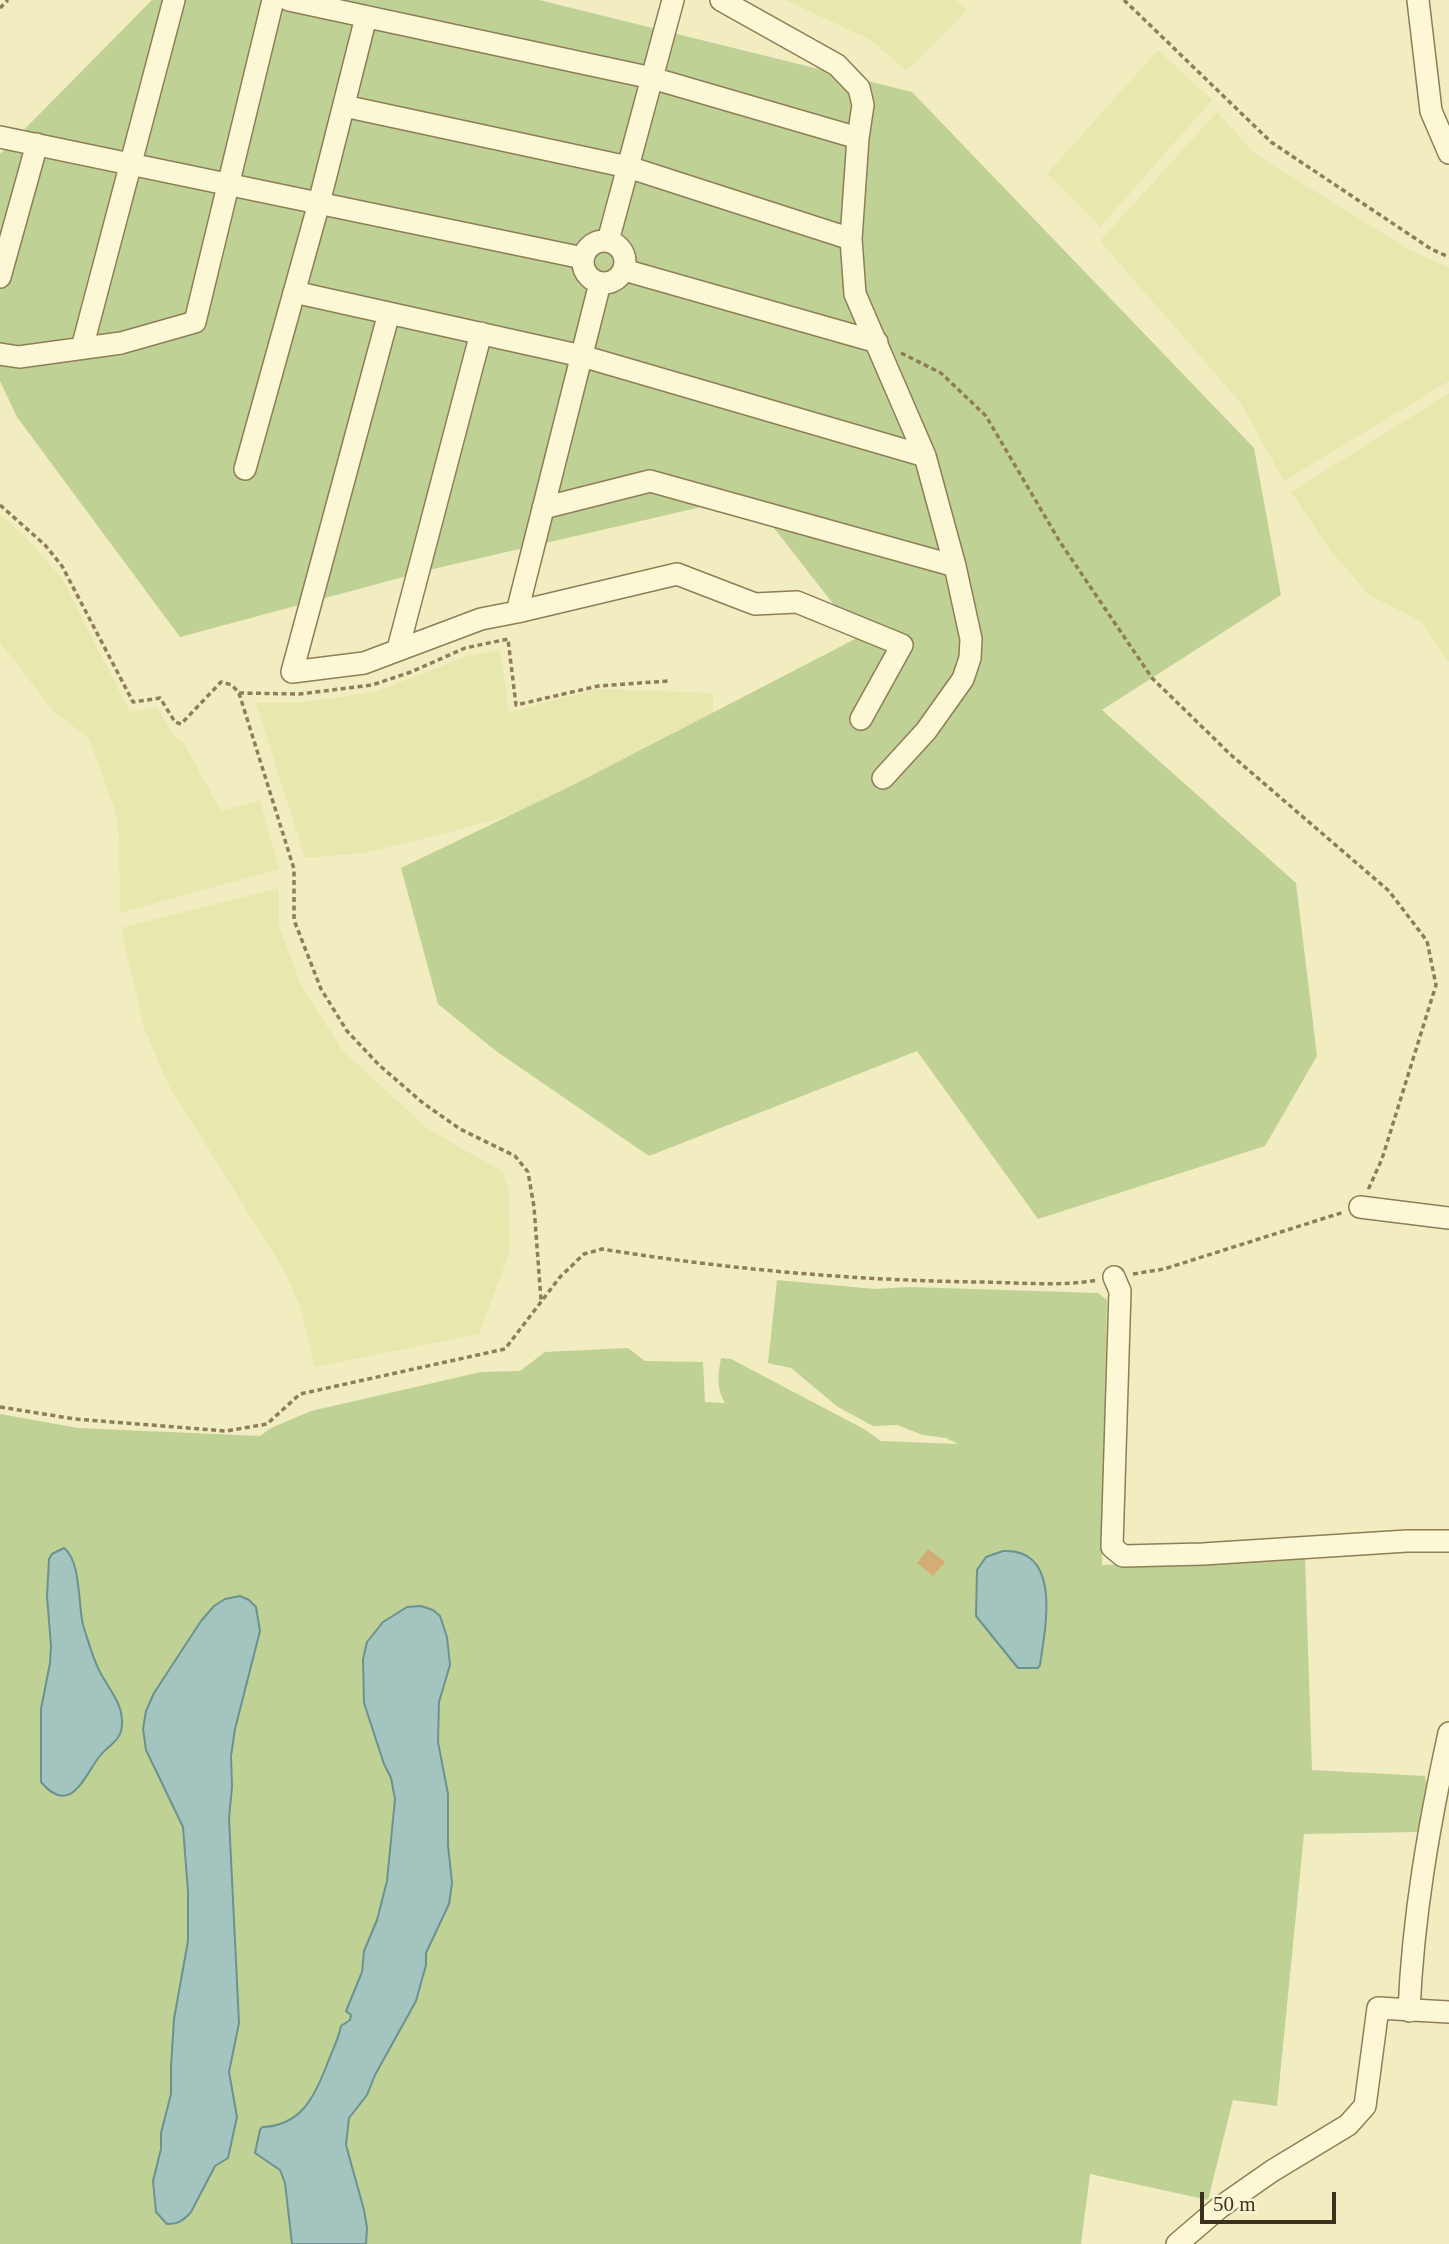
<!DOCTYPE html>
<html>
<head>
<meta charset="utf-8">
<style>
  body { margin:0 }
  #map { position:relative; width:1449px; height:2244px; overflow:hidden; background:#f2ecc1; font-family:Georgia,serif }
  canvas { display:block }
  .scale { position:absolute; left:1200px; top:2192px; width:136px; height:32px; box-sizing:border-box; border:4px solid #3c311c; border-top:0; padding-left:9px; font-size:21px; line-height:24px; white-space:nowrap; color:#3c311c; -webkit-text-stroke:5px #f9f4d2; paint-order:stroke }
</style>
</head>
<body>
<div id="map">
<canvas width="1449" height="2244"></canvas>
<div class="scale">50 m</div>
</div>
<script>
const c = document.querySelector('canvas').getContext('2d');
c.lineJoin = 'round';
function fillPath(path, color) { c.fillStyle = color; c.fill(path, 'evenodd'); }
function stroke(path, color, width, dash) { c.strokeStyle = color; c.lineWidth = width; c.lineCap = dash ? 'butt' : 'round'; c.setLineDash(dash || []); c.stroke(path); }
const farmland = new Path2D(`
  M 785,0 L 955,0 L 968,9 L 906,71 L 871,40 Z
  M 1158,50 L 1212,100 L 1100,227 L 1047,174 Z
  M 1217,112 L 1255,154 L 1408,249 L 1449,268 L 1449,381 L 1284,481 L 1240,402 L 1100,241 Z
  M 1449,393 L 1449,662 L 1421,621 L 1369,595 L 1330,550 L 1291,492 Z
  M 0,514 L 28,540 L 62,578 L 130,712 L 157,707 L 172,734 L 185,745 L 221,811 L 260,801 L 279,869 L 120,913 L 119,834 L 115,811 L 89,738 L 54,712 L 0,642 Z
  M 500,650 L 509,712 L 598,689 L 713,693 L 713,794 L 528,810 L 440,835 L 364,853 L 305,858 L 256,703 L 305,702 L 375,692 L 467,656 Z
  M 279,888 L 279,926 L 301,986 L 343,1051 L 428,1129 L 503,1172 L 509,1189 L 510,1251 L 479,1334 L 315,1367 L 300,1307 L 284,1270 L 168,1084 L 144,1028 L 121,928 Z`);
const green = new Path2D(`
  M 152,0 L 539,0 L 912,92 L 1254,448 L 1281,595 L 1102,710 L 1296,883 L 1317,1056 L 1265,1146 L 1038,1219 L 917,1051 L 649,1156 L 496,1051 L 438,1004 L 401,868 L 575,784 L 859,637 L 749,496 L 433,569 L 180,637 L 17,417 L 0,381 L 0,154 Z
  M 777,1280 L 875,1289 L 910,1287 L 1098,1293 L 1107,1300 L 1102,1565 L 1305,1558 L 1312,1770 L 1425,1776 L 1427,1787 L 1418,1832 L 1304,1834 L 1277,2106 L 1233,2100 L 1208,2200 L 1090,2174 L 1081,2244 L 0,2244 L 0,1414 L 78,1428 L 260,1436 L 271,1428 L 311,1411 L 481,1372 L 520,1371 L 545,1352 L 628,1348 L 645,1361 L 703,1362 L 705,1402 L 725,1403 C 716,1389 718,1374 721,1358 L 731,1359 L 864,1429 L 881,1441 L 958,1444 L 946,1438 L 923,1435 L 897,1425 L 873,1426 L 838,1407 L 791,1368 L 768,1363 Z`);
const water = new Path2D(`
  M 64,1548 C 81,1561 78,1604 83,1625 C 88,1640 92,1656 99,1670 C 108,1689 123,1702 122,1724 C 122,1741 108,1745 99,1757 C 84,1777 70,1817 41,1782 L 41,1709 L 50,1663 L 51,1646 L 47,1596 L 49,1559 L 52,1554 Z
  M 1003,1551 C 1063,1548 1045,1629 1040,1665 L 1038,1668 L 1018,1668 L 976,1616 L 977,1570 L 986,1557 Z
  M 240,1596 L 249,1600 L 256,1607 L 260,1631 L 235,1729 L 231,1756 L 232,1787 L 229,1818 L 239,2023 L 229,2072 L 237,2117 L 228,2158 L 215,2166 L 191,2212 C 183,2221 178,2224 167,2224 L 156,2212 L 153,2181 L 161,2149 L 161,2133 L 171,2094 L 171,2067 L 174,2019 L 188,1941 L 188,1892 L 183,1827 L 146,1750 L 143,1729 L 146,1711 L 154,1693 L 201,1621 L 214,1606 L 225,1599 Z
  M 421,1606 L 433,1610 L 440,1616 L 447,1637 L 450,1665 L 439,1702 L 438,1742 L 448,1794 L 448,1845 L 452,1883 L 449,1904 L 426,1953 L 426,1965 L 416,2001 L 375,2075 L 367,2095 L 349,2118 L 346,2145 L 364,2210 L 367,2228 L 366,2244 L 292,2244 L 285,2183 L 280,2170 L 255,2153 L 260,2130 L 262,2127 C 300,2126 314,2098 326,2067 C 331,2053 338,2041 341,2026 L 350,2020 L 351,2015 L 346,2011 L 362,1972 L 364,1951 L 377,1920 L 387,1881 L 395,1799 L 391,1778 L 384,1764 L 364,1703 L 363,1659 L 367,1642 L 383,1622 L 407,1607 Z`);
const building = new Path2D(`
  M 928,1549 L 945,1562 L 933,1576 L 917,1563 Z`);
const path = new Path2D(`
  M 1124,0 L 1271,142 L 1431,249 L 1449,257
  M 0,8 L 8,0
  M 901,353 L 941,373 L 986,416 L 1060,542 L 1152,678 L 1231,755 L 1389,891 L 1427,941 L 1436,985 L 1382,1159 L 1368,1190
  M 0,505 L 45,545 L 62,566 L 133,702 L 160,698 L 175,722 L 181,724 L 221,682 L 232,685 L 239,693 L 294,869 L 294,920 L 321,989 L 347,1031 L 379,1065 L 423,1103 L 460,1129 L 515,1156 L 528,1172 L 534,1207 L 541,1300
  M 239,693 L 300,694 L 372,685 L 411,672 L 465,648 L 508,639 L 516,705 L 598,686 L 668,681
  M 1133,1274 L 1164,1269 L 1344,1212
  M 0,1407 L 75,1419 L 226,1431 L 267,1424 L 300,1394 L 505,1349 L 560,1277 L 584,1254 L 602,1249 C 726,1269 849,1280 975,1282 C 1015,1282 1059,1287 1098,1280`);
const street = new Path2D(`
  M 289,0 L 652,78 L 858,138
  M 721,0 L 837,65 L 859,88 L 863,105 L 858,138 L 851,239 L 855,294 L 925,456 L 955,566 L 971,639 L 970,658 L 963,679 L 926,731 L 883,778
  M 1418,0 L 1431,111 L 1449,153
  M 344,106 L 628,167 L 851,239
  M 0,137 L 583,258
  M583 262a21 21 0 1 1 42 0a21 21 0 1 1-42 0Z
  M 608,241 L 673,0
  M 624,270 L 877,342
  M 0,277 L 37,144
  M 294,292 L 582,356 L 925,456
  M 389,313 L 292,672 L 364,663 L 481,619 L 517,612 L 677,574 L 755,604 L 797,602 L 902,645 L 861,719
  M 82,348 L 174,0
  M 0,354 L 19,357 L 121,343 L 195,322 L 273,0
  M 245,469 L 319,203 L 366,17
  M 543,508 L 650,481 L 955,566
  M 517,612 L 600,283
  M 398,649 L 481,333
  M 1360,1207 L 1449,1218
  M 1114,1277 L 1120,1291 L 1112,1547 L 1123,1556 L 1203,1554 L 1407,1541 L 1449,1541
  M 1409,2011 C 1413,1916 1429,1825 1449,1733
  M 1177,2244 L 1219,2208 L 1272,2171 L 1348,2125 L 1365,2106 L 1378,2008 L 1449,2012`);
fillPath(farmland, '#e7e8ae');
fillPath(green, '#bfd194');
fillPath(water, '#a4c4c0');
stroke(water, '#6a9390', 2);
fillPath(building, '#d3ad74');
stroke(street, '#8d7e57', 24);
stroke(path, '#8d7e57', 3.5, [5, 3.5]);
stroke(street, '#fcf7d5', 21);
</script>
</body>
</html>
